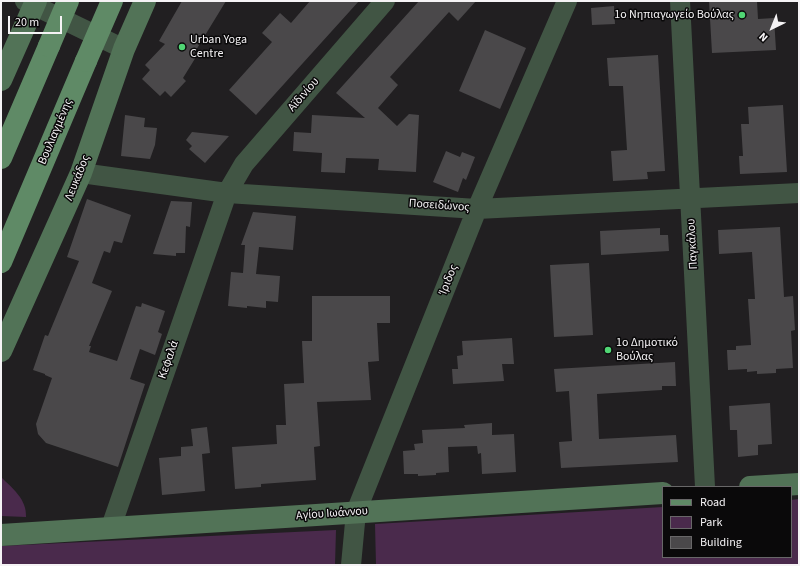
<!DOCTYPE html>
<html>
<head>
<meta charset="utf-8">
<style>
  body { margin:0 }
  #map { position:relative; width:800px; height:566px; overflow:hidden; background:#211f21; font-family:"Source Sans 3",sans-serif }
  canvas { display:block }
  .frame { position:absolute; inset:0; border:2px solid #f5f3f5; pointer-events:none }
  .legend { position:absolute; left:662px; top:486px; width:130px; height:72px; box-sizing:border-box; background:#0a090a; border:1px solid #686768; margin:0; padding:5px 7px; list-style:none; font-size:12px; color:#f5f3f5 }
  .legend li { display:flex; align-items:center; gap:8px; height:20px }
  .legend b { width:20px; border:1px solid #686768 }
  .north { position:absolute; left:752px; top:8px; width:40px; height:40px; -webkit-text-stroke:3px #0a090a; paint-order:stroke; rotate:223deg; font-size:11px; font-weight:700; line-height:16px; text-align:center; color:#f5f3f5 }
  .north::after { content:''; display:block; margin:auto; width:14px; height:18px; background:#f5f3f5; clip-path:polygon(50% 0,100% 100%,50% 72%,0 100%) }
  .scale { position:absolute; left:8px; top:16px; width:54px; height:18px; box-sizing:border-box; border:2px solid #f5f3f5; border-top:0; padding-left:5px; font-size:12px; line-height:14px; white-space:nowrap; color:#f5f3f5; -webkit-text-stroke:3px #0a090a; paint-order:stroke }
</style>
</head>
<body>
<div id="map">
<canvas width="800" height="566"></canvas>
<div class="frame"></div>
<ul class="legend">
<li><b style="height:5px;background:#5f8a66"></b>Road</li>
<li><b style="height:11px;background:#4a2a4c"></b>Park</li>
<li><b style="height:11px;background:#4a484a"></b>Building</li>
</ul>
<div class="north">N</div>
<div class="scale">20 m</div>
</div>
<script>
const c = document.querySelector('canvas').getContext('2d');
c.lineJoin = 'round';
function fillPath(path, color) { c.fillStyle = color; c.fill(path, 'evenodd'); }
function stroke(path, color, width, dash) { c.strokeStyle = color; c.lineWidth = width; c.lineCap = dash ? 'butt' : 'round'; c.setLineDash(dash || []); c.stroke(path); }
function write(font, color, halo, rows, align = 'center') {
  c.font = font + ' "Source Sans 3",sans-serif'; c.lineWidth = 3; c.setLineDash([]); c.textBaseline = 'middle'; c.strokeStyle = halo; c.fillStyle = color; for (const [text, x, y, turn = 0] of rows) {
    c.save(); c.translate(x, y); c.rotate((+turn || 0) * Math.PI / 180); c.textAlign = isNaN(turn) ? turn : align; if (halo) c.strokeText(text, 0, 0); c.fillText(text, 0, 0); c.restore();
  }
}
const green = new Path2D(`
  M 1,477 C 12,488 27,499 26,517 L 1,516 Z
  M 799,499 L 799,565 L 376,565 L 375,524 L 663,507 L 663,557 L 791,557 L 791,500 Z
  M 336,530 L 335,565 L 1,565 L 1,546 Z`);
const building = new Path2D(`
  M 182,1 L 226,1 L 193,55 L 196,57 L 183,78 L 186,81 L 171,97 L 165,91 L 160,96 L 142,79 L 150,70 L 145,65 L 165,44 L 159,41 Z
  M 310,1 L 359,1 L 256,115 L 229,90 L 272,42 L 262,33 L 280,13 L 291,23 Z
  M 419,1 L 476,1 L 458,21 L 449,12 L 390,77 L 398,85 L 378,108 L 397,126 L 409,114 L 419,115 L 416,172 L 378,170 L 379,159 L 346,158 L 345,173 L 321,172 L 322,153 L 293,151 L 294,132 L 311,133 L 312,115 L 365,118 L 336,93 Z
  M 709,1 L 757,1 L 758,19 L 774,18 L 776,50 L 712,53 Z
  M 614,6 L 615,24 L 592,25 L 591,8 Z
  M 485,30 L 526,48 L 500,109 L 459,91 Z
  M 658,55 L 665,171 L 647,172 L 648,179 L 613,181 L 611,151 L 627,150 L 623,86 L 609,86 L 607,58 Z
  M 783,105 L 787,172 L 740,174 L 739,156 L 743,156 L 741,124 L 749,124 L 748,107 Z
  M 125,115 L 145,118 L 144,127 L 157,128 L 155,145 L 150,159 L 121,156 Z
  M 192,132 L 229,136 L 205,163 L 189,149 L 192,146 L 186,140 Z
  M 446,151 L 460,157 L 462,152 L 475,157 L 466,180 L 463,178 L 458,192 L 433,182 Z
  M 87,199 L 131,215 L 122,243 L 114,241 L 110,253 L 104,251 L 92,283 L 112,291 L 89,346 L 91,346 L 89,352 L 117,361 L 136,306 L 141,307 L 142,303 L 165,311 L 158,332 L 162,334 L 155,355 L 140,349 L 130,379 L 145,384 L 118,467 L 46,443 L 38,434 L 36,424 L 52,378 L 45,375 L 45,374 L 33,370 L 45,335 L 48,336 L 79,261 L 67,257 Z
  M 171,201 L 192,202 L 190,227 L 186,226 L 185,253 L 176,253 L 176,256 L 153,254 Z
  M 253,212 L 296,216 L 293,250 L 259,247 L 256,274 L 280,276 L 278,302 L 266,301 L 266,308 L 247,306 L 247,308 L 228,306 L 231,272 L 243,273 L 245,245 L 241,245 Z
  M 780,227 L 784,297 L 793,296 L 795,330 L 791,331 L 793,368 L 776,369 L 776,373 L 757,374 L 757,371 L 747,372 L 747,369 L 728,370 L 727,350 L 736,350 L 736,346 L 751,345 L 748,299 L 755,299 L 752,252 L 719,254 L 718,230 Z
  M 660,228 L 660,235 L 668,235 L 669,251 L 601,255 L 600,231 Z
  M 589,263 L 593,335 L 554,337 L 550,265 Z
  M 312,296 L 390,296 L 390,323 L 377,323 L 379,361 L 368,362 L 371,400 L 317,402 L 320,446 L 314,447 L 316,480 L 261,484 L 261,487 L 235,489 L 232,447 L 277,444 L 276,425 L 286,425 L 284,384 L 304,383 L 302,341 L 312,341 Z
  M 512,338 L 514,364 L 502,364 L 504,381 L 453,384 L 452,369 L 458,369 L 457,356 L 463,355 L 462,341 Z
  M 675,362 L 676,386 L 662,386 L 662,390 L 597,394 L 599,439 L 676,435 L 678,462 L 561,468 L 559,442 L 572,441 L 569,391 L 556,392 L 554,369 Z
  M 770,403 L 772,444 L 758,445 L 758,455 L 738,457 L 737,430 L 730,430 L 729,406 Z
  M 492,423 L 492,435 L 514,434 L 516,472 L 482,474 L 481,453 L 478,454 L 477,446 L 448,447 L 449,472 L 436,473 L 436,475 L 418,476 L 418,474 L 404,474 L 403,451 L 415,450 L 414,444 L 423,443 L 422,430 L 465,428 L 464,425 Z
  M 207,427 L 210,453 L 202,454 L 205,491 L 162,495 L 159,458 L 181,456 L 181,447 L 193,446 L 191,429 Z`);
const street = new Path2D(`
  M 25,1 L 124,49
  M 680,1 L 705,487
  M 81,173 L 227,193 L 477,209 L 799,193
  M 111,527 L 227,193 L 244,164 L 385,1
  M 351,565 L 356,512 L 477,209 L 567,1`);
const secondary = new Path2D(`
  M 1,80 L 36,1
  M 1,351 L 81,173 L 124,49 L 145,1
  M 750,487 L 799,484
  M 1,535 L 663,493`);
const primary = new Path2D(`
  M 1,158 L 49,46
  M 1,262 L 86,61`);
const primaryBridge = new Path2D(`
  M 49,46 L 68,1
  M 86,61 L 112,1`);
const markers = [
  [742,15,4,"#50d674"],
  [182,47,4,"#50d674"],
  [608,350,4,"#50d674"]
];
const poiNames = [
  ["1ο Νηπιαγωγείο Βούλας",734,15,"right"],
  ["Urban Yoga",190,40],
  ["Centre",190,54],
  ["1ο Δημοτικό",616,343],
  ["Βούλας",616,357]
];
const streetNames = [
  ["Αϊδινίου",304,95,-49],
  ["Βουλιαγμένης",56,132,-67],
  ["Λευκάδος",78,178,-68],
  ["Ποσειδώνος",439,206,4],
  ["Παγκάλου",693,244,-93],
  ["Ίριδος",449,280,-68],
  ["Κεφαλά",169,360,-71],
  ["Αγίου Ιωάννου",332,514,-4]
];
fillPath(green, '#4a2a4c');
fillPath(building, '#4a484a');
stroke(street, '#415544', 20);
stroke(secondary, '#527357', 22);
stroke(primary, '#5f8a66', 22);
stroke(primaryBridge, '#5f8a66', 22);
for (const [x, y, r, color] of markers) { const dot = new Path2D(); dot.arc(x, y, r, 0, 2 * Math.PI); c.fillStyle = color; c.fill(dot); stroke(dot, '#0a090a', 1.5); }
write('12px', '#f5f3f5', '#0a090a', poiNames, 'left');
write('12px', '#f5f3f5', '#0a090a', streetNames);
</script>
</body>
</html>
